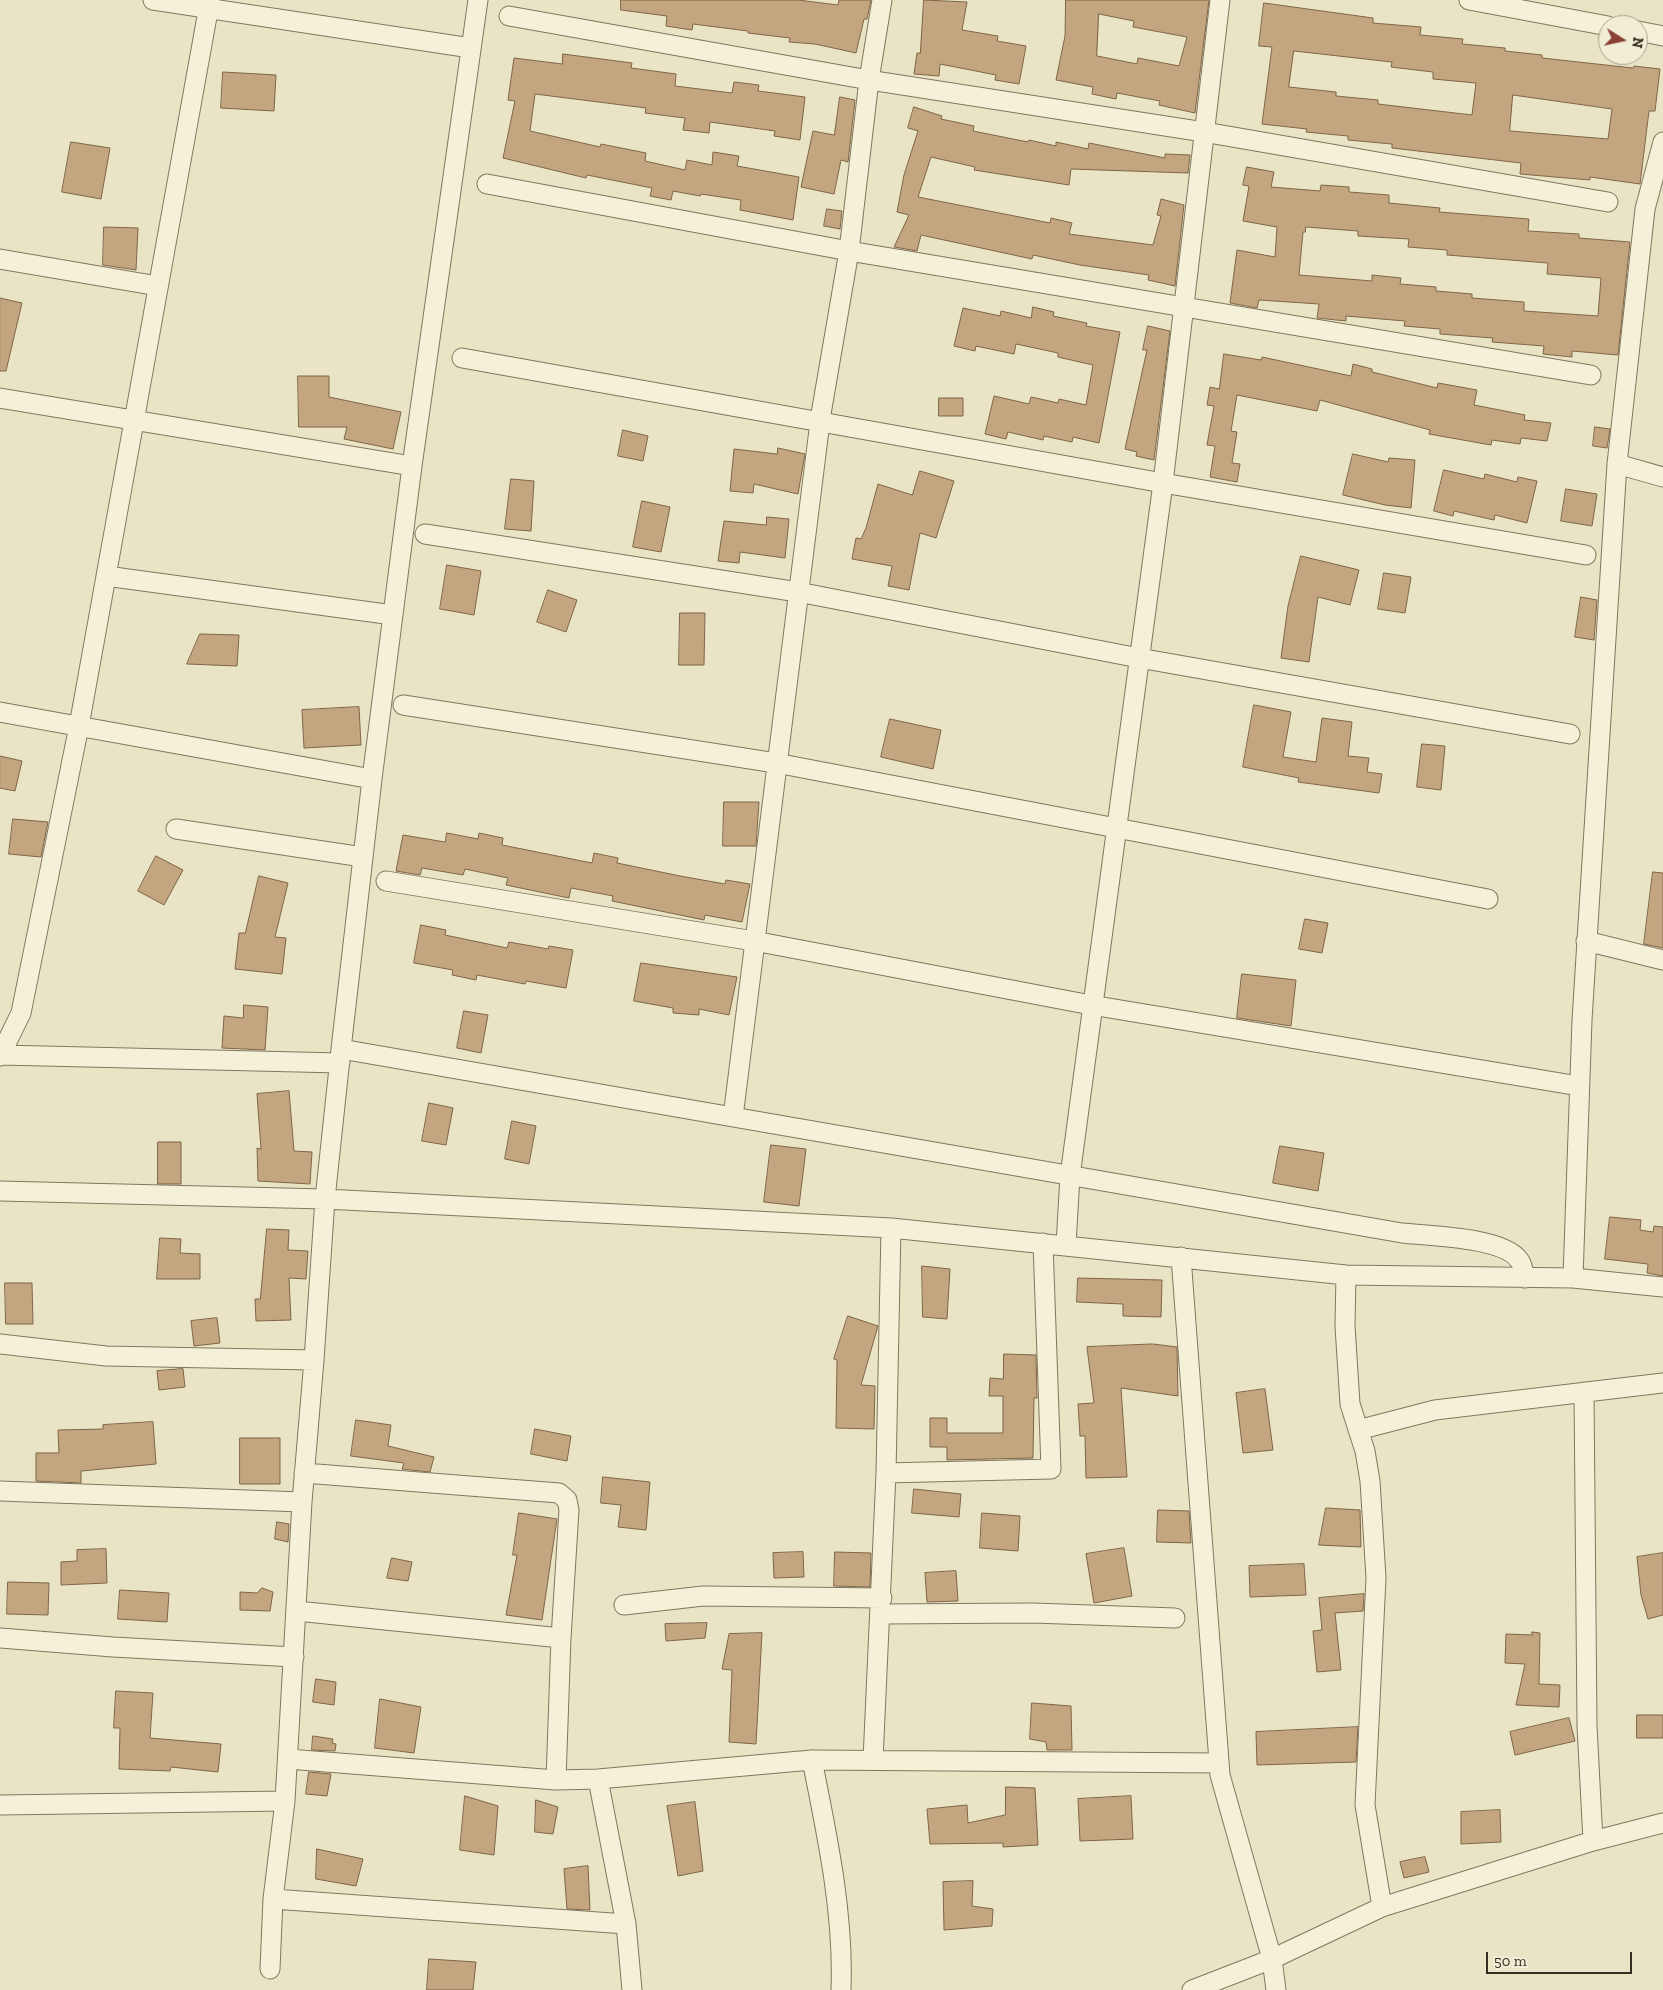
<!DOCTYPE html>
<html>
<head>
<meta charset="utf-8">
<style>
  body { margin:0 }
  #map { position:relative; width:1663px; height:1990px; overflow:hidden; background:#e9e4c6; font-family:"Zilla Slab",serif }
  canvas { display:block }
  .north { position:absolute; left:1598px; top:15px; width:50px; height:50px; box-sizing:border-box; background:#f1eed5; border:1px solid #a5a18d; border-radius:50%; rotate:100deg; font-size:14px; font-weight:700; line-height:20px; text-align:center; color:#342d20 }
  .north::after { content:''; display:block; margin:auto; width:18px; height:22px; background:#8a4135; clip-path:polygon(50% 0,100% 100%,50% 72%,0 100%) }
  .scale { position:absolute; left:1486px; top:1952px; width:146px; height:22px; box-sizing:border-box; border:2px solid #342d20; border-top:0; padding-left:6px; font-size:15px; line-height:18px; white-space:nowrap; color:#342d20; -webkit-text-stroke:4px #f1eed5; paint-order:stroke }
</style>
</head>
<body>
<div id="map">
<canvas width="1663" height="1990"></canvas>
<div class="north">N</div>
<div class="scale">50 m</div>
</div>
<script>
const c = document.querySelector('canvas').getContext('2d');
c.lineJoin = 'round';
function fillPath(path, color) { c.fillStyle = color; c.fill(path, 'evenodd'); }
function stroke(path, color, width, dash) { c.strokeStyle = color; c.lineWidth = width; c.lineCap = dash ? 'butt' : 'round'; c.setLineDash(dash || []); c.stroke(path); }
const building = new Path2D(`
  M 621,0 L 798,0 L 838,5 L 839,0 L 871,0 L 867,19 L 864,19 L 856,53 L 815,44 L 789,42 L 790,38 L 748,33 L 748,31 L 693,24 L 692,30 L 666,26 L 667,16 L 621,10 Z
  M 924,0 L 967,2 L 962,30 L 998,36 L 997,41 L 1026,46 L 1019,84 L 995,80 L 996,75 L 940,64 L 939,76 L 914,74 L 917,53 L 920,53 Z
  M 1066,0 L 1209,0 L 1195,113 L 1159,105 L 1160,101 L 1117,93 L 1116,99 L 1092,94 L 1093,87 L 1056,80 L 1065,36 ZM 1099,14 L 1134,21 L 1133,27 L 1187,37 L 1179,66 L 1138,58 L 1137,64 L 1097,56 Z
  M 1264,3 L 1373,18 L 1373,23 L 1421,27 L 1420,35 L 1463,39 L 1462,44 L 1505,48 L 1505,51 L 1542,55 L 1542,58 L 1633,68 L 1634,66 L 1660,69 L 1655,111 L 1649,111 L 1640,184 L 1590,177 L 1590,180 L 1520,174 L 1521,163 L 1392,148 L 1392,144 L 1348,140 L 1348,136 L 1306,132 L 1307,129 L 1262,124 L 1272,47 L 1259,46 ZM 1294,51 L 1392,62 L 1391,67 L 1433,72 L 1433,79 L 1476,83 L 1472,115 L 1378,104 L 1378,100 L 1336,96 L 1336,92 L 1289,87 ZM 1513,95 L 1612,109 L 1608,139 L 1510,131 Z
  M 563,54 L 632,63 L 631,68 L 676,74 L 675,86 L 732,93 L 734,82 L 759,85 L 758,91 L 805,97 L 800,140 L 774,136 L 775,131 L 710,122 L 709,133 L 683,130 L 685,118 L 645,113 L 646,108 L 535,94 L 530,131 L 600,147 L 601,144 L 646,153 L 645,161 L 685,170 L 687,160 L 712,165 L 713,152 L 739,156 L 737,166 L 799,177 L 793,220 L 740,210 L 741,200 L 701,194 L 700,196 L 673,191 L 671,200 L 650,196 L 652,188 L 587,175 L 586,178 L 503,158 L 515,101 L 508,100 L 514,58 L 562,64 Z
  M 223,72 L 276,75 L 274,111 L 221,108 Z
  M 840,97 L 855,100 L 848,162 L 841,160 L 834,194 L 801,187 L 813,131 L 834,135 Z
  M 914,107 L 942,116 L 941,119 L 974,126 L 973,131 L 1028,142 L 1029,140 L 1056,146 L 1056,142 L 1088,149 L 1089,143 L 1165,158 L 1165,154 L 1190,155 L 1188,173 L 1071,169 L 1069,185 L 974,170 L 975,167 L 931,157 L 918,197 L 1050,223 L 1051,218 L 1072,223 L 1069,234 L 1153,245 L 1161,216 L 1157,215 L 1161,199 L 1184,205 L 1175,286 L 1148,280 L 1149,275 L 1080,265 L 1033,255 L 1032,259 L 921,235 L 917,251 L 894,247 L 909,215 L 897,212 L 904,175 L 918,131 L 908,128 Z
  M 71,142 L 110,148 L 101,199 L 62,192 Z
  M 1247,167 L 1274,172 L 1271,187 L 1320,191 L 1321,185 L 1349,187 L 1349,192 L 1389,195 L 1389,203 L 1440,208 L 1439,212 L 1529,219 L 1528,231 L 1579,234 L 1579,238 L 1630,242 L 1618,355 L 1572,351 L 1572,357 L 1543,354 L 1544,346 L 1492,342 L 1493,338 L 1440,334 L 1440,329 L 1404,326 L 1405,321 L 1346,316 L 1346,321 L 1317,318 L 1319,304 L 1259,300 L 1257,308 L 1230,303 L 1237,250 L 1275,257 L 1277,227 L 1243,221 L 1249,186 L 1243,185 ZM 1306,227 L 1358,231 L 1358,236 L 1409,239 L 1408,247 L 1447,250 L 1447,255 L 1548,263 L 1547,274 L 1601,278 L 1598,316 L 1524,311 L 1524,302 L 1472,298 L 1472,294 L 1436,291 L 1436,287 L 1400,284 L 1401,278 L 1372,275 L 1372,281 L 1299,275 L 1303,232 L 1305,232 Z
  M 827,209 L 842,211 L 840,229 L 824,226 Z
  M 104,227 L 138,228 L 136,270 L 103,265 Z
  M 0,298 L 22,303 L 6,371 L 0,371 Z
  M 1033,307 L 1054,312 L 1053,316 L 1087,323 L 1086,326 L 1120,332 L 1099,443 L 1073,437 L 1072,442 L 1044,436 L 1043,440 L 1008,432 L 1006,439 L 985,434 L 994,396 L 1029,404 L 1031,397 L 1058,403 L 1059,399 L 1086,405 L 1093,365 L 1058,357 L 1058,353 L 1016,344 L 1014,354 L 976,346 L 975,351 L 954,346 L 963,308 L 1000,316 L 1001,311 L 1031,318 Z
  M 1148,326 L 1170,331 L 1154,460 L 1136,456 L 1137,452 L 1125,449 L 1147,350 L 1143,350 Z
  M 1224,354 L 1261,360 L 1262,357 L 1351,376 L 1353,364 L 1372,369 L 1372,372 L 1437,388 L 1438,383 L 1477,390 L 1474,405 L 1525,415 L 1524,420 L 1551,423 L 1547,441 L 1521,438 L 1520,444 L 1492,440 L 1491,445 L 1429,434 L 1430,430 L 1320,400 L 1317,411 L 1237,395 L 1231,431 L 1237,432 L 1232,463 L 1240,464 L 1237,482 L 1210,477 L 1215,446 L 1207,445 L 1214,406 L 1207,405 L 1210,387 L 1219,389 Z
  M 298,376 L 329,376 L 329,397 L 401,412 L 393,449 L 344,439 L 347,427 L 299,427 Z
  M 939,398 L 963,398 L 963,416 L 939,416 Z
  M 1595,427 L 1610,429 L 1607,448 L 1593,446 Z
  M 623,430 L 648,436 L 643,461 L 618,456 Z
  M 778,448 L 805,454 L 798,494 L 754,484 L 753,493 L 730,491 L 734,449 L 777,454 Z
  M 1353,454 L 1388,462 L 1389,458 L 1415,460 L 1411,508 L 1385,505 L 1343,495 Z
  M 1444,470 L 1484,479 L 1485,474 L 1517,482 L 1518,477 L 1537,481 L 1527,523 L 1495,515 L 1494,520 L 1454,511 L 1453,516 L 1434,511 Z
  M 920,471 L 954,481 L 936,538 L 920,533 L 909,590 L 888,586 L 892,566 L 852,559 L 856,538 L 861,539 L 866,528 L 878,484 L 912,495 Z
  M 511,479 L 534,481 L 531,531 L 505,529 Z
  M 1566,489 L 1597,494 L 1592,526 L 1561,521 Z
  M 642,501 L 670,507 L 661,552 L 633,547 Z
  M 767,517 L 789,519 L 785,558 L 740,552 L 739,563 L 718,561 L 724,521 L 766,525 Z
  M 1301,556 L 1359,570 L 1350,605 L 1318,597 L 1309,662 L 1281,658 L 1288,606 Z
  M 447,565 L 481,571 L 474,615 L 440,609 Z
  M 1384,573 L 1411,577 L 1405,613 L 1378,609 Z
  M 548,590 L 577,600 L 566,632 L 537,622 Z
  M 1581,597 L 1597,600 L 1594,640 L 1575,637 Z
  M 680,613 L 705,613 L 704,665 L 679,665 Z
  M 200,634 L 239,635 L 237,666 L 187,664 Z
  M 1254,705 L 1291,712 L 1283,757 L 1316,762 L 1322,718 L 1352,722 L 1348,756 L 1369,758 L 1367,772 L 1382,774 L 1379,793 L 1298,782 L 1299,778 L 1243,767 Z
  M 359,707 L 361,745 L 304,748 L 302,710 Z
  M 890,719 L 941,730 L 933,769 L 881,757 Z
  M 1422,744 L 1445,746 L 1441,790 L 1417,787 Z
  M 0,756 L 22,761 L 15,791 L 0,788 Z
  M 724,802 L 759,802 L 756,846 L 723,846 Z
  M 13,819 L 48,822 L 41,857 L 9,854 Z
  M 447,833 L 478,839 L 479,833 L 503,838 L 502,845 L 592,863 L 594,853 L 618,858 L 617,863 L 680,876 L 725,884 L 726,880 L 750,884 L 742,922 L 705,915 L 704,920 L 680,915 L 612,901 L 613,896 L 571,888 L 569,898 L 506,885 L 508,878 L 465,869 L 463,875 L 422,868 L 420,875 L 396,871 L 403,835 L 445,842 Z
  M 156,856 L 183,870 L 164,905 L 138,891 Z
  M 1653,872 L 1663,873 L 1663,948 L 1644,944 Z
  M 259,876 L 288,883 L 275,937 L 286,938 L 282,974 L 235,969 L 239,933 L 245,933 Z
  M 1305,919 L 1328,923 L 1322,953 L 1299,949 Z
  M 421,925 L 446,930 L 445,935 L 507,948 L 509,942 L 548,949 L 549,946 L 573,950 L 566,988 L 526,981 L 525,984 L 477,975 L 476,980 L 452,975 L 453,970 L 414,963 Z
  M 641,963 L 737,977 L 729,1015 L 699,1009 L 699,1015 L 673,1013 L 673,1008 L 634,1001 Z
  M 1242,974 L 1296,980 L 1291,1026 L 1237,1018 Z
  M 244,1005 L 268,1007 L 265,1050 L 222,1048 L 224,1016 L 243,1018 Z
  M 464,1011 L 488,1015 L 481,1053 L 457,1048 Z
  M 289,1091 L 294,1151 L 312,1152 L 310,1184 L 258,1181 L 257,1148 L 261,1149 L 257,1094 Z
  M 429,1103 L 453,1108 L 446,1145 L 422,1141 Z
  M 512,1121 L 536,1126 L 529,1164 L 505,1159 Z
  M 158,1142 L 181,1142 L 181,1184 L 158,1184 Z
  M 771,1145 L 806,1149 L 799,1206 L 764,1202 Z
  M 1280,1146 L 1324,1153 L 1318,1191 L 1273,1183 Z
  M 1610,1217 L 1641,1220 L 1640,1230 L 1653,1232 L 1654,1226 L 1663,1227 L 1663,1276 L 1647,1273 L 1648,1264 L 1605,1259 Z
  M 267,1229 L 289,1230 L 288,1250 L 308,1251 L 306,1279 L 289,1278 L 291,1320 L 256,1321 L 255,1299 L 260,1299 Z
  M 160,1238 L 181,1239 L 180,1253 L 200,1254 L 200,1279 L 157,1279 Z
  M 922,1266 L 950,1269 L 947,1319 L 923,1317 Z
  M 1078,1278 L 1162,1280 L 1161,1317 L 1123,1316 L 1123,1304 L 1077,1302 Z
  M 5,1283 L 32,1283 L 33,1324 L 6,1324 Z
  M 848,1316 L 878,1326 L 861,1385 L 875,1386 L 874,1429 L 836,1428 L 837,1360 L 834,1359 Z
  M 217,1318 L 220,1343 L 194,1346 L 191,1321 Z
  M 1153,1344 L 1177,1347 L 1178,1396 L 1121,1388 L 1127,1477 L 1086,1478 L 1085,1436 L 1080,1436 L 1078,1404 L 1094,1403 L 1087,1347 Z
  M 1004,1354 L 1036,1355 L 1037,1398 L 1034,1398 L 1033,1458 L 947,1460 L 947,1447 L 930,1447 L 930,1418 L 947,1418 L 947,1433 L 1003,1433 L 1003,1396 L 989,1396 L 990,1378 L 1003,1379 Z
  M 183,1369 L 185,1387 L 159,1390 L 157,1371 Z
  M 1265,1389 L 1273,1450 L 1243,1453 L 1236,1393 Z
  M 356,1420 L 391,1425 L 388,1446 L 434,1457 L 430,1472 L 402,1469 L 404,1463 L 351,1456 Z
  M 153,1422 L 156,1464 L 81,1471 L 81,1483 L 36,1481 L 36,1453 L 59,1453 L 58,1430 L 103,1429 L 103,1425 Z
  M 535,1429 L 571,1436 L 567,1461 L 531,1454 Z
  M 240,1438 L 280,1438 L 280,1484 L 240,1484 Z
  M 603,1477 L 650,1482 L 646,1530 L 618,1527 L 621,1505 L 601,1503 Z
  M 914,1489 L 961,1494 L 959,1517 L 912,1513 Z
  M 1326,1508 L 1360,1510 L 1361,1547 L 1319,1545 Z
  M 1158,1510 L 1189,1511 L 1191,1543 L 1157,1542 Z
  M 519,1513 L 557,1519 L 542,1620 L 506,1615 L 517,1555 L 513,1555 Z
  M 982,1513 L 1020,1516 L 1018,1551 L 980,1548 Z
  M 277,1522 L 289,1524 L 288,1542 L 275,1539 Z
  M 1124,1548 L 1132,1596 L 1094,1603 L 1086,1554 Z
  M 106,1549 L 107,1583 L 61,1585 L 61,1562 L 77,1561 L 77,1550 Z
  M 803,1552 L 804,1577 L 774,1578 L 773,1553 Z
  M 835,1552 L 871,1553 L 870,1587 L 834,1586 Z
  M 1663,1553 L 1663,1615 L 1648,1619 L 1641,1595 L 1637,1557 Z
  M 392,1558 L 412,1562 L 408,1581 L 387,1578 Z
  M 1304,1564 L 1306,1595 L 1250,1597 L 1249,1566 Z
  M 956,1571 L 958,1601 L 927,1602 L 925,1573 Z
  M 8,1582 L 49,1583 L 48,1615 L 7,1614 Z
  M 262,1588 L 273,1592 L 270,1611 L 240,1610 L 240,1592 L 257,1593 Z
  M 120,1590 L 169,1593 L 167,1622 L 118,1619 Z
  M 1364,1594 L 1363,1611 L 1335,1613 L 1341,1670 L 1317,1672 L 1313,1631 L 1322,1630 L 1319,1598 Z
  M 707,1623 L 705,1638 L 666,1641 L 665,1624 Z
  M 1532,1632 L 1540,1633 L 1539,1684 L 1560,1685 L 1559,1707 L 1516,1705 L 1525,1664 L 1505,1663 L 1506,1634 L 1532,1635 Z
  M 762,1633 L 756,1744 L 729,1742 L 732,1670 L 722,1669 L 729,1634 Z
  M 316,1679 L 336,1682 L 334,1705 L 313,1702 Z
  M 116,1691 L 153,1693 L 150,1738 L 221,1744 L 218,1772 L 171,1767 L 170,1771 L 119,1769 L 120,1728 L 114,1728 Z
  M 380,1699 L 421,1707 L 414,1753 L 375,1748 Z
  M 1032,1703 L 1071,1706 L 1072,1750 L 1047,1750 L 1046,1742 L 1030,1739 Z
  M 1637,1715 L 1663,1715 L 1663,1738 L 1637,1738 Z
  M 1569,1718 L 1575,1741 L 1515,1755 L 1510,1732 Z
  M 1358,1727 L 1356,1762 L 1257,1765 L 1256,1732 Z
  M 313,1736 L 333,1739 L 332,1743 L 336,1744 L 335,1751 L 312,1750 Z
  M 309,1772 L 331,1774 L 327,1796 L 306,1794 Z
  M 1006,1787 L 1035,1788 L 1038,1845 L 1003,1847 L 1003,1843 L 930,1844 L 927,1809 L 967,1805 L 968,1823 L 1005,1815 Z
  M 465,1796 L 498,1806 L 494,1855 L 460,1850 Z
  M 1131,1796 L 1133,1839 L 1080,1841 L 1078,1799 Z
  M 536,1800 L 558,1807 L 553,1834 L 535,1832 Z
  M 695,1802 L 703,1871 L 678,1876 L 667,1806 Z
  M 1500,1810 L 1501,1842 L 1461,1844 L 1461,1812 Z
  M 317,1849 L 363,1859 L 356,1886 L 316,1879 Z
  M 1425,1857 L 1429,1872 L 1404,1878 L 1400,1862 Z
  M 588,1866 L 590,1910 L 567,1909 L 564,1869 Z
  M 973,1881 L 972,1906 L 993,1909 L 992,1926 L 944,1930 L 943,1882 Z
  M 429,1959 L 476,1962 L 473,1990 L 427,1990 Z`);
const street = new Path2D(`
  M 153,0 L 471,48
  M 478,0 L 412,466 L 372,779 L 341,1049 L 325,1199 L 314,1360 L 302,1502 L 285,1801 L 273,1899 L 626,1924
  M 1469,0 L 1608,26
  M 509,16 L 869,80 L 1204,132 L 1608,202
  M 1638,31 L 1663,36
  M 487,184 L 849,251 L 1591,375
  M 0,259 L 158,286
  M 462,358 L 1163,483 L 1586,555
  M 0,398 L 412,466
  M 1617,464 L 1663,477
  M 425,534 L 798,592 L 1139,658 L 1570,734
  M 106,576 L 393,615
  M 403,705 L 776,763 L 1488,899
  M 0,712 L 372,779
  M 176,829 L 363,857
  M 386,881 L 754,941 L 1091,1005 L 1579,1086
  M 1586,941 L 1663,960
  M 341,1049 L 1402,1233 C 1429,1236 1503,1237 1519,1260 C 1523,1264 1523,1273 1525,1278
  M 1,1055 L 340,1063
  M 0,1056 L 21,1013 L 79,726 L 210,0
  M 733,1117 L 821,414 L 849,251 L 869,80 L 882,0
  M 0,1191 L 325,1199 L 891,1228 L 1346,1275 L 1573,1278 L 1663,1287
  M 1066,1245 L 1070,1176 L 1163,483 L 1220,0
  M 1181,1257 L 1220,1775 L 1272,1959 L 1276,1990
  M 1346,1275 L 1345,1326 L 1350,1404 L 1365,1451 L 1370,1481 L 1376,1578 L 1365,1805 L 1382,1907
  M 1573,1278 L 1582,1020 L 1617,464 L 1645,209 L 1663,142
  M 0,1344 L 106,1356 L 314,1360
  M 1584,1392 L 1587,1726 L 1593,1841
  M 1358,1430 L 1435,1410 L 1663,1383
  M 304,1473 L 559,1493 L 567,1500 L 569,1510 L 561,1638 L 556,1780 L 598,1779 L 812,1760 L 1219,1763
  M 886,1473 L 1051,1469 L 1043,1243
  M 0,1491 L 302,1502
  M 624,1605 L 703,1596 L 882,1598
  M 297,1611 L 561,1638
  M 881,1614 L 1033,1613 L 1175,1618
  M 0,1638 L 113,1647 L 294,1657
  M 288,1759 L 556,1780
  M 812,1760 C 827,1835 844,1913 841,1990
  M 873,1760 L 886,1473 L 891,1228
  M 598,1779 L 626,1924 L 632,1990
  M 0,1805 L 285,1801
  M 270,1969 L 273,1899
  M 1192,1990 L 1272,1959 L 1382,1907 L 1593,1841 L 1663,1823`);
fillPath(building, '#c3a680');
stroke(building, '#7f6546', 1);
stroke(street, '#82775e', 21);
stroke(street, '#f5f1d8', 19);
</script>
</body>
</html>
